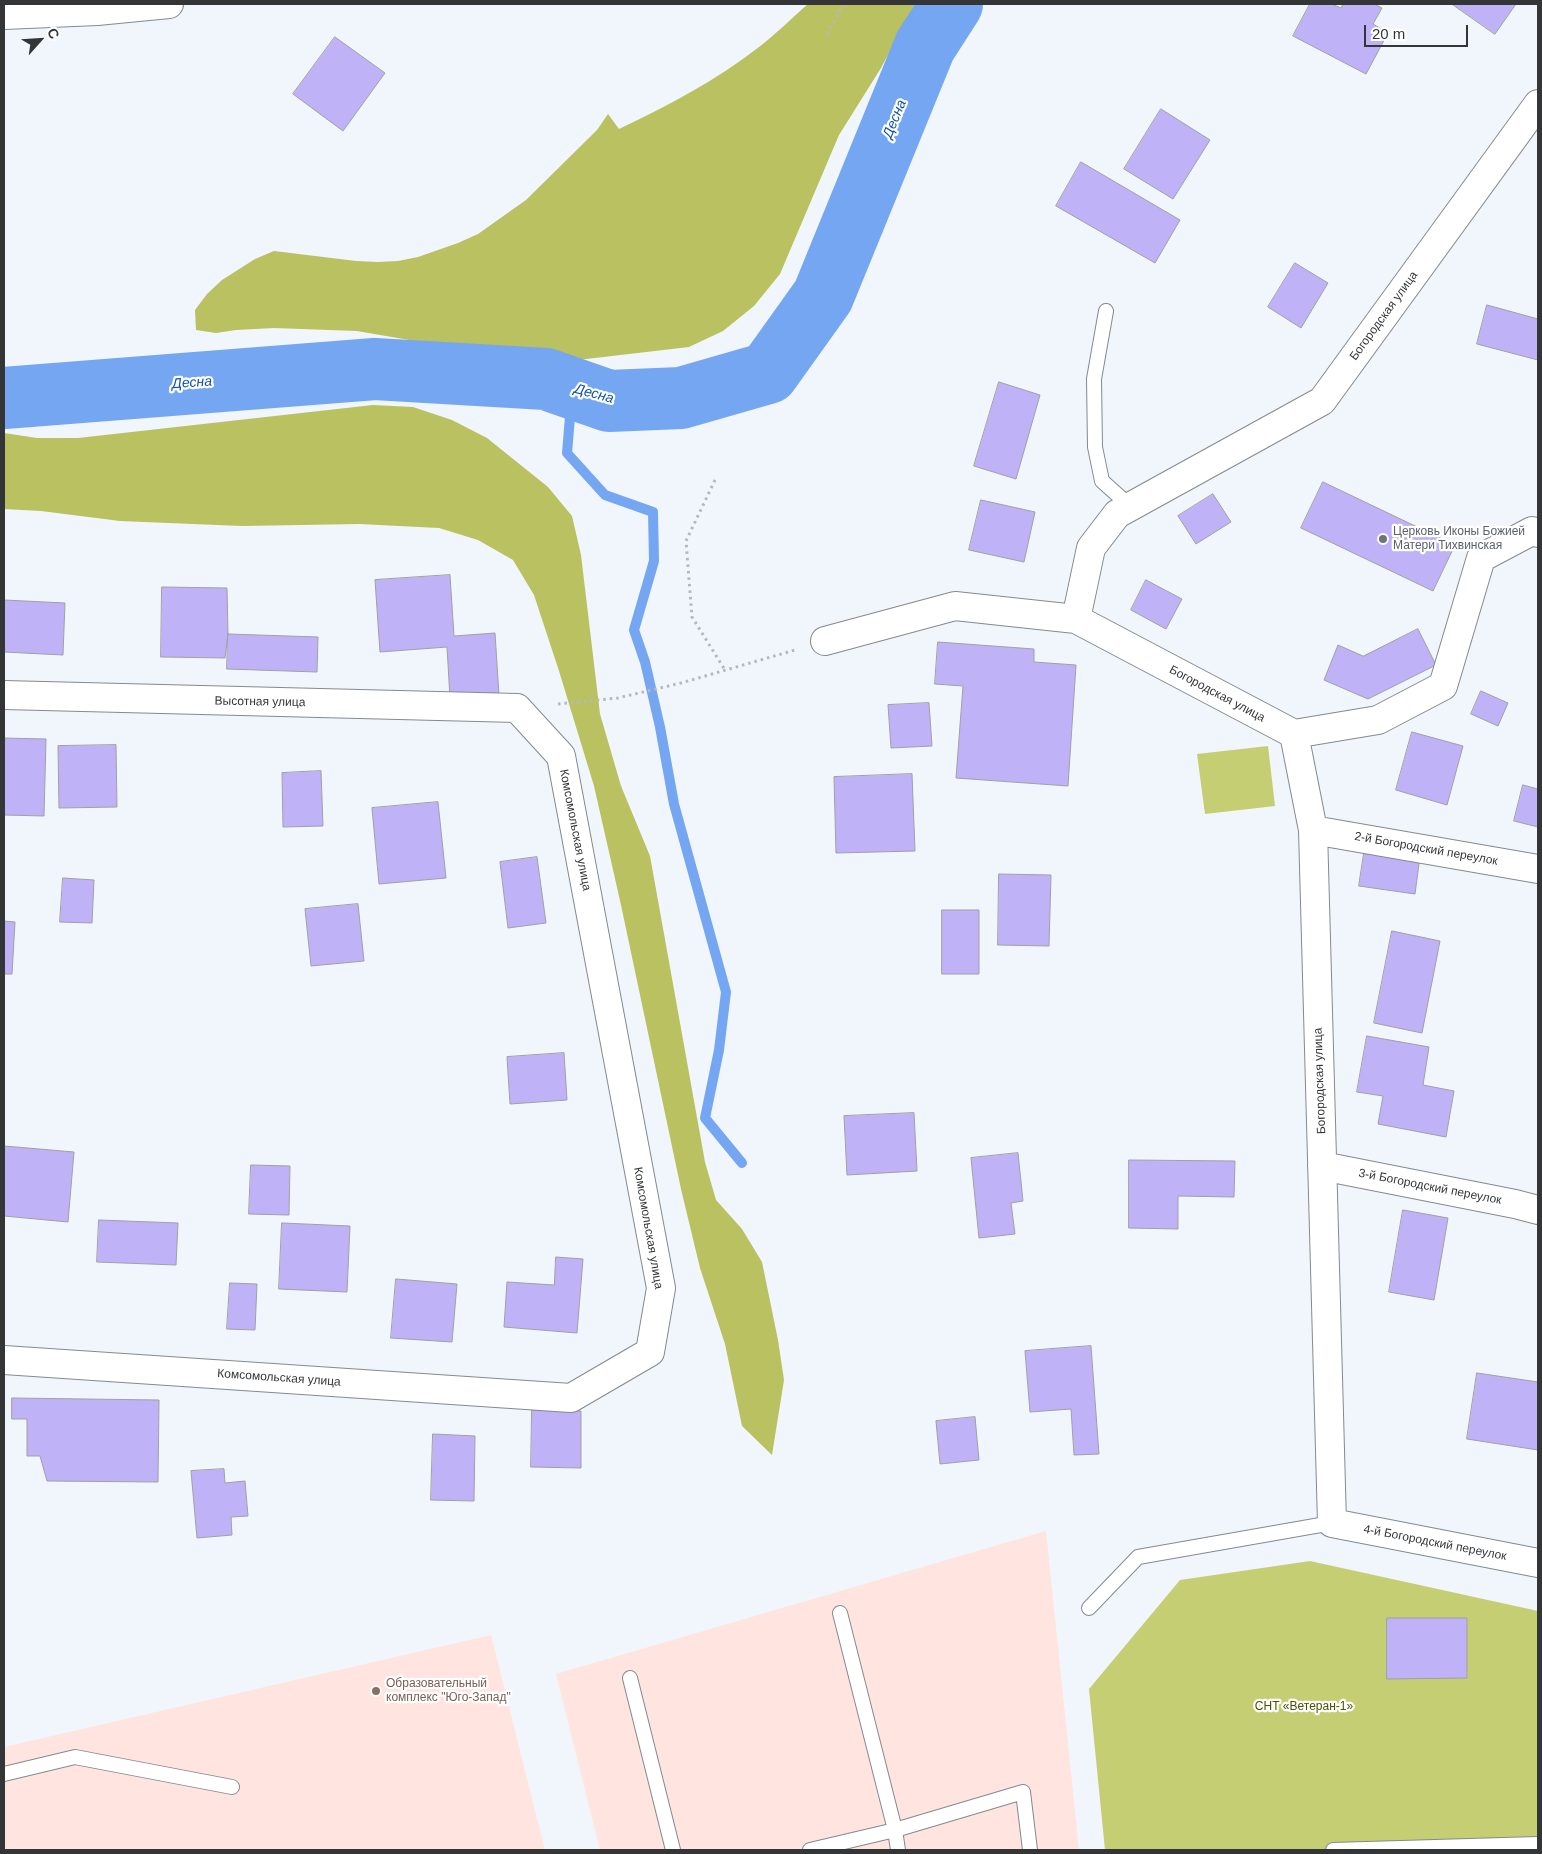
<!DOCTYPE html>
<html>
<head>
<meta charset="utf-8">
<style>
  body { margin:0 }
  #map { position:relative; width:1542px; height:1854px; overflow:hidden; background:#f0f6fb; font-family:Arial,sans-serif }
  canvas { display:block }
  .frame { position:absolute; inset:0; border:5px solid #333537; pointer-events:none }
  .north { position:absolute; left:15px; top:15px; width:50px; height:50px; -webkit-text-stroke:4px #fff; paint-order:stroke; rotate:64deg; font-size:14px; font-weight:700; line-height:20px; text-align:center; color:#333537 }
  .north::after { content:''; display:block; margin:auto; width:18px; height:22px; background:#333537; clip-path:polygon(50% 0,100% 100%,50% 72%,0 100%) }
  .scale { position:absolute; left:1364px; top:25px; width:104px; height:22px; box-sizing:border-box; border:2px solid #333537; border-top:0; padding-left:6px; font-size:15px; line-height:18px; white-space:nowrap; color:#333537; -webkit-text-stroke:4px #fff; paint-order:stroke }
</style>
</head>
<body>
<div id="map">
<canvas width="1542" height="1854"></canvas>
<div class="frame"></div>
<div class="north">С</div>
<div class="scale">20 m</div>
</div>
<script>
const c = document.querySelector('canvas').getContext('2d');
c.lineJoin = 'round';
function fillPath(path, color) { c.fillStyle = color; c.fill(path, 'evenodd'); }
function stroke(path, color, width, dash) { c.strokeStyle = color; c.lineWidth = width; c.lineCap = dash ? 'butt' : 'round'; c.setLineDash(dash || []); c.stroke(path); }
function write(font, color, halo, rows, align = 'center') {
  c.font = font + ' Arial,sans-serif'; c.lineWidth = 4.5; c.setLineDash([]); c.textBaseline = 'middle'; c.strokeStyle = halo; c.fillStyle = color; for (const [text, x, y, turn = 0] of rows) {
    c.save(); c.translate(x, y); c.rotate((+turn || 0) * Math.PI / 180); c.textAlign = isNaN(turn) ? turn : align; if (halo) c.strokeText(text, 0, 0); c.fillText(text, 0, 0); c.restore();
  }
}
const industrial = new Path2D(`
  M 1046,1531 L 1079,1850 L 600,1850 L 556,1674 Z`);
const education = new Path2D(`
  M 491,1635 L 545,1850 L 4,1850 L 4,1747 Z`);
const green = new Path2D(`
  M 1268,746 L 1275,806 L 1205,814 L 1197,754 Z
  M 1310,1561 L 1538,1611 L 1538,1850 L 1105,1850 L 1089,1689 L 1180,1580 Z`);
const forest = new Path2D(`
  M 808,4 L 915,4 L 881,68 L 839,135 L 780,274 L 754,306 L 723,331 L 689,347 L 552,363 L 513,355 L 473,351 L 357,331 L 274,328 L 236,330 L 216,333 L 196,330 L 195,310 L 207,294 L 222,280 L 255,259 L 274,251 L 356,261 L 378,262 L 398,261 L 418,257 L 458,243 L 478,234 L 526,200 L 597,130 L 608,114 L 619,129 C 667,106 717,80 759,47 C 776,34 792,18 808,4 Z
  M 373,405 L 413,407 L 452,420 L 487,438 L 548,487 L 572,516 L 581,555 L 600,714 L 621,786 L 650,856 L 705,1162 L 716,1200 L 742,1229 L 762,1262 L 778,1340 L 784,1380 L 772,1455 L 742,1426 L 725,1344 L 700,1268 L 681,1189 L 621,905 L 594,786 L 559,671 L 534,595 L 513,560 L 478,540 L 439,528 L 359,524 L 242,526 L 120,521 L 41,511 L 4,509 L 4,433 L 37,438 L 78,438 Z`);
const stream = new Path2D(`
  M 576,390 L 571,405 L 567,453 L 605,495 L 653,512 L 654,561 L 634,630 L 645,662 L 660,727 L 674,804 L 726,992 L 719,1050 L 705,1118 L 742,1163`);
const river = new Path2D(`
  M 4,398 L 375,369 L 546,379 L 609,401 L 681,398 L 768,373 L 823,296 L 925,46 L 952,4`);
const building = new Path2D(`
  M 1310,4 L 1332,4 L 1341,8 L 1343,4 L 1374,4 L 1382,8 L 1373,24 L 1388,33 L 1366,74 L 1293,36 Z
  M 1452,4 L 1516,4 L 1495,34 Z
  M 335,37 L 385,73 L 343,131 L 293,94 Z
  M 1161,109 L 1210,140 L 1173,199 L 1124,169 Z
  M 1081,162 L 1180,220 L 1155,263 L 1056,206 Z
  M 1295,263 L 1328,283 L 1301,328 L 1268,307 Z
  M 1487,305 L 1538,319 L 1538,360 L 1477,344 Z
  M 999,382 L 1040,395 L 1016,479 L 974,466 Z
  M 1323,482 L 1455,545 L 1433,591 L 1301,528 Z
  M 1213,494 L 1231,522 L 1196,544 L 1178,516 Z
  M 981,500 L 1035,512 L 1024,562 L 969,550 Z
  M 450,575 L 454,636 L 495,633 L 499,695 L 450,698 L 447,647 L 380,652 L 375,580 Z
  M 1146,580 L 1182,599 L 1166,629 L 1131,610 Z
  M 162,587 L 227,588 L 228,634 L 225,658 L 161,657 Z
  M 4,600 L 65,603 L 63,655 L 4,652 Z
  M 1418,629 L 1436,665 L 1368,699 L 1324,680 L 1338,645 L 1363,656 Z
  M 228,634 L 318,637 L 317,672 L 227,669 Z
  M 938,642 L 1034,649 L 1034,662 L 1076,665 L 1068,786 L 956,778 L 963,686 L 935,684 Z
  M 1481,691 L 1508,703 L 1498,726 L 1471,714 Z
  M 929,703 L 932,746 L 891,748 L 888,705 Z
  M 1412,732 L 1463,746 L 1447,805 L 1396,790 Z
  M 4,738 L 46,739 L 44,816 L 4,815 Z
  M 116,745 L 117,807 L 59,808 L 58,746 Z
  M 321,771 L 323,826 L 283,827 L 282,773 Z
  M 912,774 L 915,851 L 836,853 L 834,777 Z
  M 1523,785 L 1538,789 L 1538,827 L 1514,821 Z
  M 438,802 L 446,878 L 379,884 L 372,808 Z
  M 1365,847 L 1420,856 L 1415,894 L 1359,886 Z
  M 537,857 L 546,923 L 508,928 L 500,862 Z
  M 999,874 L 1051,875 L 1049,946 L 998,945 Z
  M 63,878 L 94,880 L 92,923 L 60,922 Z
  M 358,904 L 364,961 L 311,966 L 305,909 Z
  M 942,910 L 979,910 L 979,974 L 942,974 Z
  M 4,921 L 15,922 L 12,974 L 4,974 Z
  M 1392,931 L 1440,941 L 1422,1033 L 1374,1023 Z
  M 1367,1036 L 1429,1047 L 1423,1085 L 1454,1091 L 1446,1137 L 1378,1124 L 1383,1096 L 1357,1092 Z
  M 564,1053 L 567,1100 L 510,1104 L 507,1057 Z
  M 914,1113 L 917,1171 L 847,1175 L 844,1116 Z
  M 4,1146 L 74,1152 L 68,1222 L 4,1216 Z
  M 1018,1153 L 1023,1201 L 1011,1203 L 1015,1234 L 979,1238 L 971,1158 Z
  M 1129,1160 L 1235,1161 L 1234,1197 L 1178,1196 L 1178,1229 L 1129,1228 Z
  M 251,1165 L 290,1166 L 289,1215 L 249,1214 Z
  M 1403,1210 L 1448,1218 L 1434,1300 L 1389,1292 Z
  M 99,1220 L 178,1223 L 176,1265 L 97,1262 Z
  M 282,1223 L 350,1226 L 347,1292 L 279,1289 Z
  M 556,1257 L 583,1259 L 577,1333 L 504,1327 L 507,1282 L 554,1285 Z
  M 396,1279 L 457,1284 L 452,1342 L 391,1338 Z
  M 230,1283 L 257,1284 L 255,1330 L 227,1329 Z
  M 1091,1346 L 1099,1454 L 1074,1455 L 1071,1409 L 1030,1412 L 1025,1351 Z
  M 1477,1373 L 1538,1382 L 1538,1450 L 1467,1439 Z
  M 12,1398 L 159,1400 L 158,1482 L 47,1481 L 40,1456 L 27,1456 L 27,1419 L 12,1419 Z
  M 532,1410 L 581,1411 L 581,1468 L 531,1467 Z
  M 975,1417 L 979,1460 L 940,1464 L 936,1421 Z
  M 433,1434 L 475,1436 L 474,1501 L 431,1500 Z
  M 224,1469 L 225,1483 L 245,1481 L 248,1516 L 231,1517 L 232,1535 L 197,1538 L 191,1471 Z
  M 1387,1618 L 1467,1618 L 1467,1678 L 1387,1679 Z`);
const path = new Path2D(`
  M 827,34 L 844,4
  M 715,480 L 686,541 L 692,617 L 725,670
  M 558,704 L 618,698 L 681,683 L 795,650`);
const service = new Path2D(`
  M 1106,311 L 1094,379 L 1095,447 L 1102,481 L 1130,506
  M 1089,1608 L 1138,1557 L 1332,1523
  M 630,1678 L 673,1850
  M 4,1774 L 75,1757 L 232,1787
  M 810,1850 L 895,1830 L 840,1613
  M 898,1850 L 895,1830 L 1023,1792 L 1030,1850
  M 1333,1850 L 1538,1844`);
const minor = new Path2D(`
  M 4,15 L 97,11 L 169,4
  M 1538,104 L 1322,401 L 1117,514 L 1091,548 L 1076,619 L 1294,734 L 1313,830 L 1332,1523 L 1538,1563
  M 825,641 L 955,606 L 1076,619
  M 4,695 L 517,708 L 561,756 L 661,1288 L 650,1352 L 571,1398 L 4,1360
  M 1294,734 L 1378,720 L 1443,686 L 1481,558 L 1532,531 L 1538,533
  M 1313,830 L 1538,869
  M 1322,1166 L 1515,1204 L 1538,1210`);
const markers = [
  [1383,539,5,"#6b7280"],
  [376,1691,5,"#8d6e63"]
];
const streetNames = [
  ["Богородская улица",1384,316,-54],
  ["Богородская улица",1217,694,28],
  ["Высотная улица",260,702,1],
  ["Комсомольская улица",575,830,79],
  ["2-й Богородский переулок",1426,849,10],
  ["Богородская улица",1320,1081,-92],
  ["3-й Богородский переулок",1430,1187,11],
  ["Комсомольская улица",648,1228,80],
  ["Комсомольская улица",279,1378,4],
  ["4-й Богородский переулок",1435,1543,11]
];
const worshipNames = [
  ["Церковь Иконы Божией",1393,532],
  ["Матери Тихвинская",1393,546]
];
const educationNames = [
  ["Образовательный",386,1684],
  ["комплекс \"Юго-Запад\"",386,1698]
];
const parkNames = [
  ["СНТ «Ветеран-1»",1304,1707]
];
const waterNames = [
  ["Десна",895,119,-68],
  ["Десна",192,383,-4],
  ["Десна",594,394,15]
];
fillPath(industrial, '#ffe4df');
fillPath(education, '#ffe4e0');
fillPath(green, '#c6ce73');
fillPath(forest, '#b9c160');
stroke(stream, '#74a6f1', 10);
stroke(river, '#74a6f1', 62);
fillPath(building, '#c0b2f7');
stroke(building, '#a09fa6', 1);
stroke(service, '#848a8e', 16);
stroke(minor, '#848a8e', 30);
stroke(path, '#b5b9be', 3, [2.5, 4]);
stroke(service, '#fff', 14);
stroke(minor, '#fff', 28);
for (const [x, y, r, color] of markers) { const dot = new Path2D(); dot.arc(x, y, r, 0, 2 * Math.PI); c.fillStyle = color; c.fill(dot); stroke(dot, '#fff', 2); }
write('12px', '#333537', '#fff', streetNames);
write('12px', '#5b616d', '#fff', worshipNames, 'left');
write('12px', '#785e54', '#fff', educationNames, 'left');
write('12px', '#4c5002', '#fff', parkNames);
write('italic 14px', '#1151a7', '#fff', waterNames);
</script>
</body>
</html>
